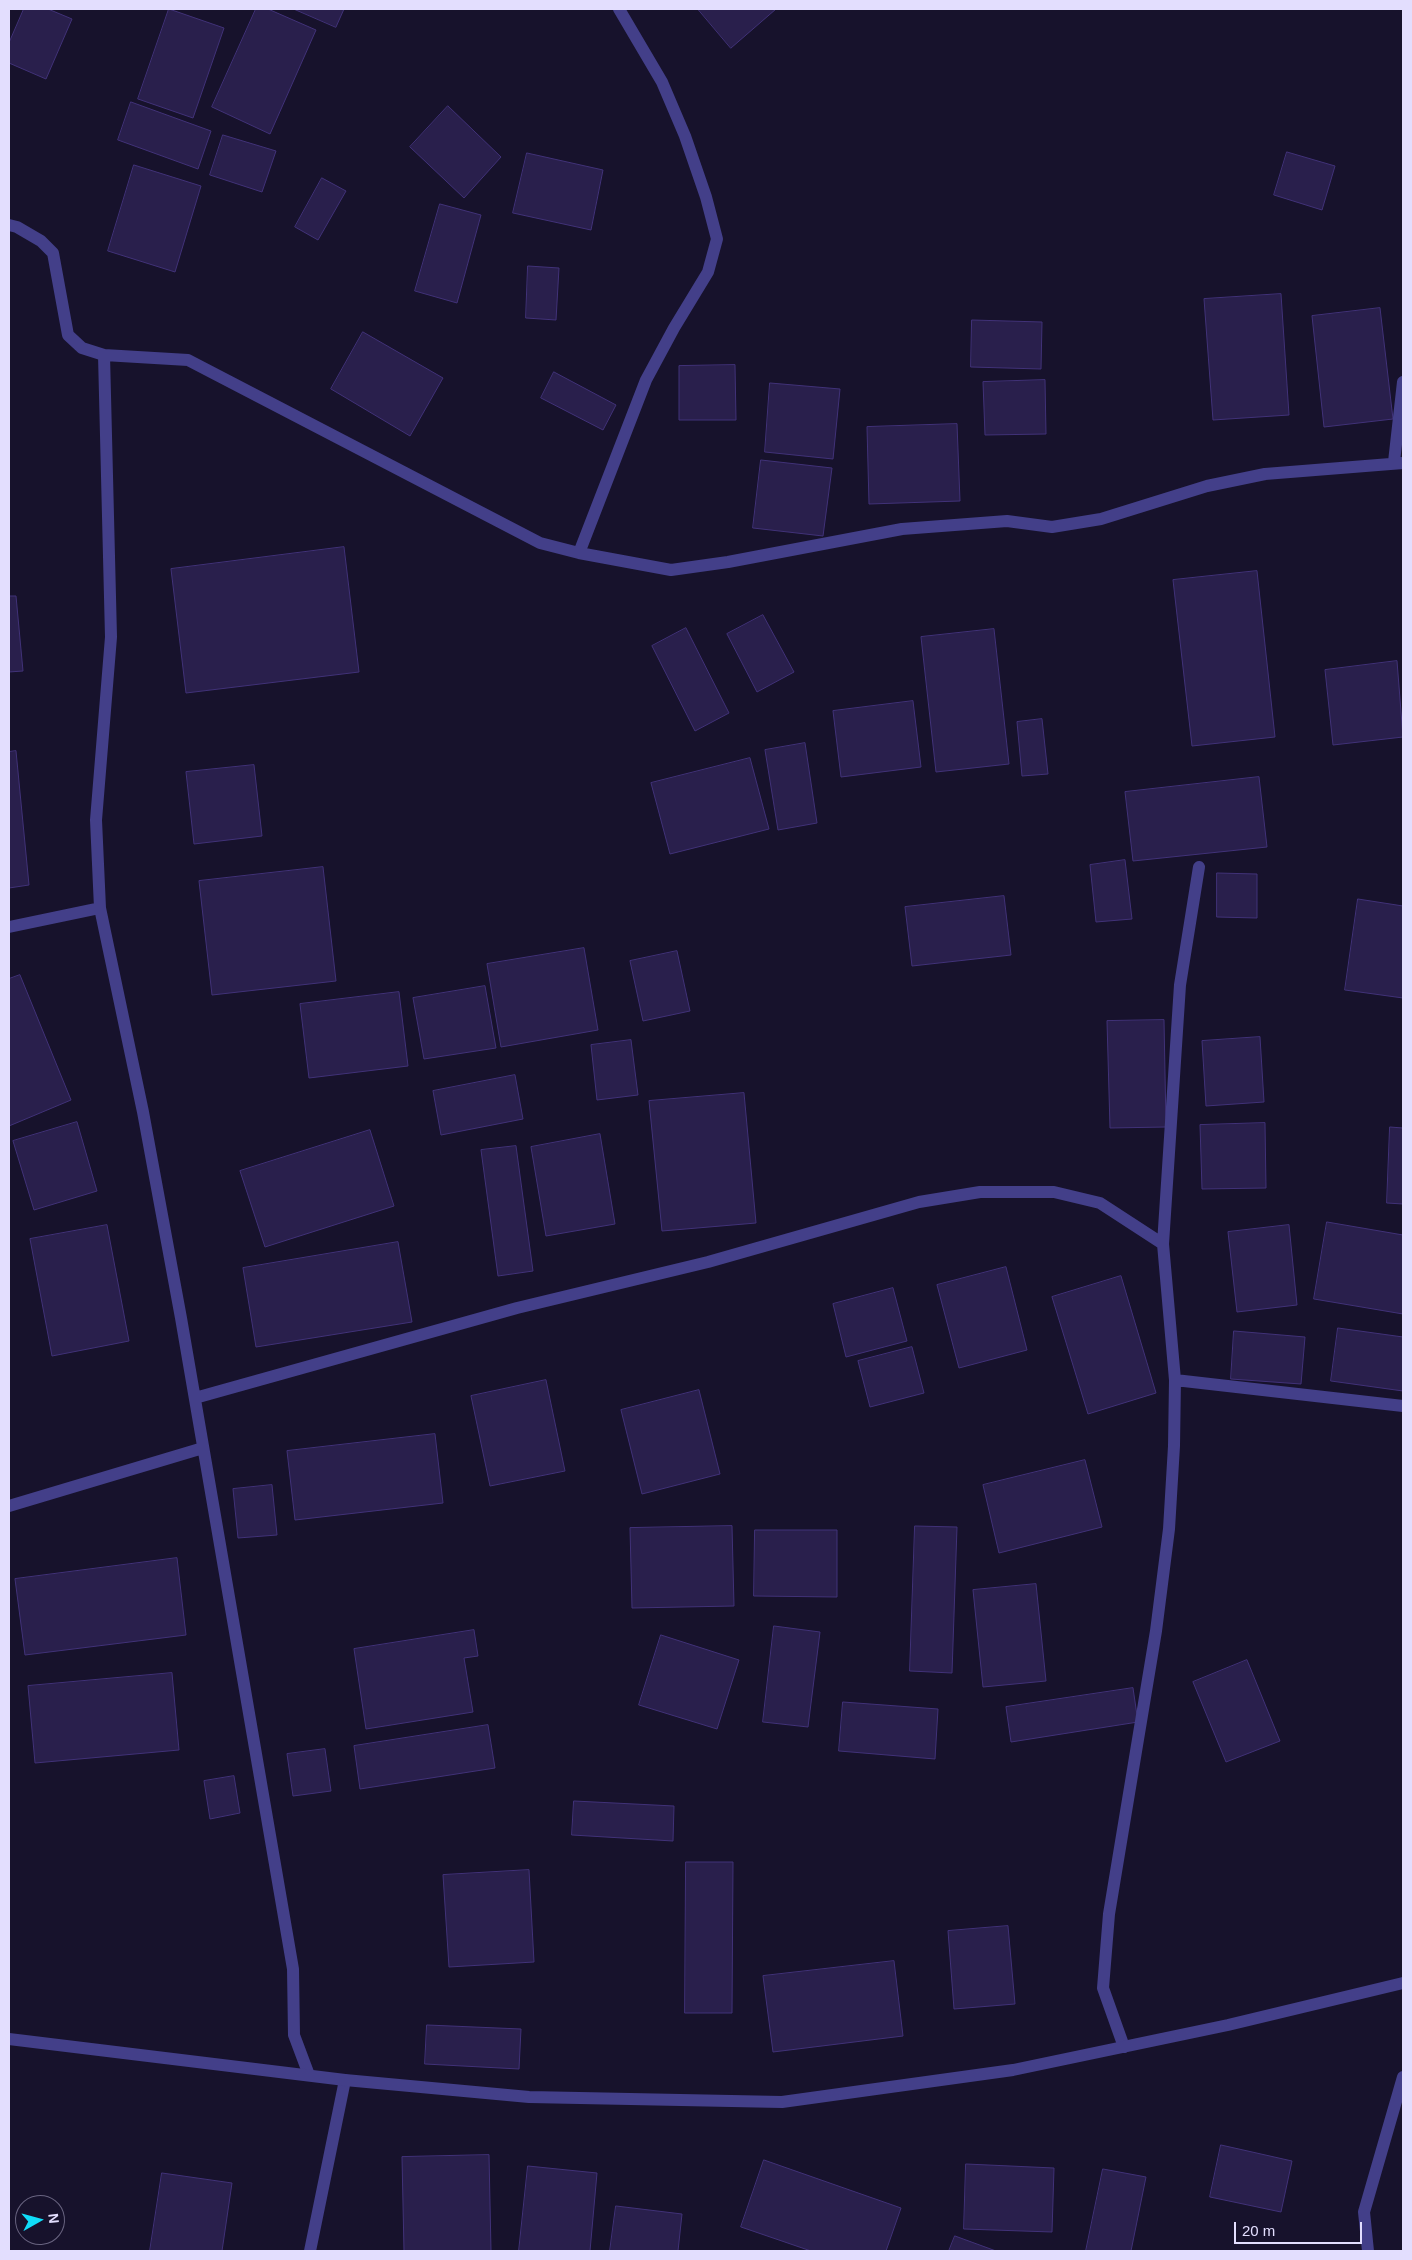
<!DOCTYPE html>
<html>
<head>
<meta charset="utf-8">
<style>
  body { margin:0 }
  #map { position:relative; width:1412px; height:2260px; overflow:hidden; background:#17122c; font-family:Helvetica,sans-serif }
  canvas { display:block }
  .frame { position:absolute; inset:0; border:10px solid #e3defe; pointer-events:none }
  .north { position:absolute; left:15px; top:2195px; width:50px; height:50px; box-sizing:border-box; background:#17122c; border:1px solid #696480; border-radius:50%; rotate:83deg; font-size:14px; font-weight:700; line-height:20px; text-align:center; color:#e3defe }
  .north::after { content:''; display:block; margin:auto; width:18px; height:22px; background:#10dcf8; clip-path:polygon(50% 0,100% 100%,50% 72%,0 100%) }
  .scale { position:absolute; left:1234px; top:2222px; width:128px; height:22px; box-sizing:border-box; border:2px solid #e3defe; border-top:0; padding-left:6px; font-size:15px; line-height:18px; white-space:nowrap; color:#e3defe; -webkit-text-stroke:4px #17122c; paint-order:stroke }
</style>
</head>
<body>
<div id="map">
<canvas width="1412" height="2260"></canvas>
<div class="frame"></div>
<div class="north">N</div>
<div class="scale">20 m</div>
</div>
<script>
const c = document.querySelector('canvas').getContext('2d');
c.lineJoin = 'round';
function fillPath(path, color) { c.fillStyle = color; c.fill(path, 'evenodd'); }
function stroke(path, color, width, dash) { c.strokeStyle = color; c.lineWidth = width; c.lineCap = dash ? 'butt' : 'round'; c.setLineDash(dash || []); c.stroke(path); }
const building = new Path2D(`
  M 24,9 L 48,9 L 72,19 L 46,79 L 9,63 L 9,43 Z
  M 169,9 L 224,28 L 193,118 L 138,99 Z
  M 256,9 L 268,9 L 316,30 L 270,134 L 212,107 Z
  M 294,9 L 344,9 L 336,27 Z
  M 698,9 L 776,9 L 731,48 Z
  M 131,102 L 211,131 L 198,169 L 118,140 Z
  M 448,106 L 501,157 L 464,198 L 410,147 Z
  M 223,135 L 276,151 L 262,192 L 210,175 Z
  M 1287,152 L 1335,166 L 1322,210 L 1274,195 Z
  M 527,153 L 603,170 L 591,230 L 513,213 Z
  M 134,165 L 201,186 L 175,272 L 108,251 Z
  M 322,178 L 346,191 L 318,240 L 295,227 Z
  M 440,204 L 481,215 L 457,303 L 415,291 Z
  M 528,266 L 559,268 L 556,320 L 526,318 Z
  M 1281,294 L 1289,415 L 1213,420 L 1204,299 Z
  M 1380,308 L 1393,419 L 1324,427 L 1312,316 Z
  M 972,320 L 1042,322 L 1041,369 L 971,367 Z
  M 363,332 L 443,378 L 410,436 L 331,389 Z
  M 735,365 L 736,420 L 679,420 L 679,366 Z
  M 554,372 L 616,405 L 603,430 L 541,398 Z
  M 1045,380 L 1046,434 L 985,435 L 983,382 Z
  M 770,383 L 840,389 L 833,459 L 765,452 Z
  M 957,424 L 960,501 L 869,504 L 867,427 Z
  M 761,460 L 832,468 L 823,536 L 753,528 Z
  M 344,547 L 359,672 L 186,693 L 171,569 Z
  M 1257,571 L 1275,737 L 1192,746 L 1173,580 Z
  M 9,596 L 16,596 L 23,671 L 9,672 Z
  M 763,615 L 794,672 L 757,692 L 727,634 Z
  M 686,628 L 729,713 L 695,731 L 652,646 Z
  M 994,629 L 1009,764 L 936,772 L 921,637 Z
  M 1397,661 L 1403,737 L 1333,745 L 1325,670 Z
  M 913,701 L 921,767 L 841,777 L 833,711 Z
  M 1042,719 L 1048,774 L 1022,776 L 1017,722 Z
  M 805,743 L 817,823 L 778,830 L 765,750 Z
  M 16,751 L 29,885 L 9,888 L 9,752 Z
  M 750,758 L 769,829 L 670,854 L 651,783 Z
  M 254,765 L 262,836 L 194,844 L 186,772 Z
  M 1259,777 L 1267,847 L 1133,861 L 1125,792 Z
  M 1125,860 L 1132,919 L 1096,922 L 1090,865 Z
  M 323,867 L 336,981 L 212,995 L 199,881 Z
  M 1217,873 L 1257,874 L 1257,918 L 1217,917 Z
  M 1004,896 L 1011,955 L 912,966 L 905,907 Z
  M 1358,899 L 1403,906 L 1403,998 L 1345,990 Z
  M 584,948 L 598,1030 L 501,1047 L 487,964 Z
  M 677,951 L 690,1011 L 643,1021 L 630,961 Z
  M 20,975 L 71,1100 L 9,1126 L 9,979 Z
  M 485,986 L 496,1048 L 424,1059 L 413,998 Z
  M 399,992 L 408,1066 L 309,1078 L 300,1004 Z
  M 1164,1020 L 1166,1127 L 1110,1128 L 1107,1021 Z
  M 1260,1037 L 1264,1102 L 1206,1106 L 1202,1041 Z
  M 631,1040 L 638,1095 L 597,1100 L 591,1045 Z
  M 515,1075 L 523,1119 L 441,1135 L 433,1091 Z
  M 744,1093 L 756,1223 L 662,1231 L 649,1101 Z
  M 77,1122 L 97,1191 L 34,1210 L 13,1141 Z
  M 1265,1123 L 1266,1188 L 1202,1189 L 1200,1125 Z
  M 1390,1127 L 1403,1128 L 1403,1204 L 1387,1203 Z
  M 370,1130 L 394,1206 L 265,1247 L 240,1171 Z
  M 600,1134 L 615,1224 L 546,1236 L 531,1147 Z
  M 516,1146 L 533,1271 L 498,1276 L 481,1150 Z
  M 1327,1222 L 1403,1235 L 1403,1314 L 1314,1299 Z
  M 107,1225 L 129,1341 L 52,1356 L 30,1239 Z
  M 1289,1225 L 1297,1305 L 1237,1312 L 1228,1232 Z
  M 398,1242 L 412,1322 L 256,1347 L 243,1268 Z
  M 1006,1267 L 1027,1350 L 959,1368 L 937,1285 Z
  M 1121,1276 L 1156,1393 L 1088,1414 L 1052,1297 Z
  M 893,1288 L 907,1341 L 846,1357 L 833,1304 Z
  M 1338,1328 L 1403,1337 L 1403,1391 L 1331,1381 Z
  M 1234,1331 L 1305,1337 L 1301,1384 L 1231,1379 Z
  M 912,1347 L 924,1393 L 870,1407 L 858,1361 Z
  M 546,1380 L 565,1471 L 490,1486 L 471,1396 Z
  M 699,1390 L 720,1474 L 642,1494 L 621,1410 Z
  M 435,1434 L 443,1503 L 295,1520 L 287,1451 Z
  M 1085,1460 L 1102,1527 L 999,1553 L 983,1485 Z
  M 272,1485 L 277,1535 L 238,1538 L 233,1489 Z
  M 732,1526 L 734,1606 L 632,1608 L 630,1528 Z
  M 915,1526 L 957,1527 L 952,1673 L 910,1671 Z
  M 755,1530 L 837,1530 L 837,1597 L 754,1596 Z
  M 177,1558 L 186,1635 L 25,1655 L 15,1579 Z
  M 1036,1584 L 1046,1681 L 983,1687 L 973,1590 Z
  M 774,1626 L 820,1632 L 808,1727 L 763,1722 Z
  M 474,1630 L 478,1656 L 464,1658 L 473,1712 L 366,1729 L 354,1649 Z
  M 661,1635 L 739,1660 L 717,1729 L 639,1705 Z
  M 1247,1660 L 1280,1741 L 1226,1762 L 1193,1682 Z
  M 172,1673 L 179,1750 L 35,1763 L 28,1686 Z
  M 1133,1688 L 1138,1722 L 1011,1742 L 1006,1707 Z
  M 843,1702 L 938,1709 L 935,1759 L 839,1751 Z
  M 488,1725 L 495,1768 L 360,1789 L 354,1746 Z
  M 325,1749 L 331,1791 L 293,1796 L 287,1754 Z
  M 234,1776 L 240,1813 L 210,1819 L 204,1781 Z
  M 574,1801 L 674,1806 L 673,1841 L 572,1835 Z
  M 686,1862 L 733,1862 L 732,2013 L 685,2013 Z
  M 529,1870 L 534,1962 L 449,1967 L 443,1875 Z
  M 1008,1926 L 1015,2004 L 954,2009 L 948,1931 Z
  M 894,1961 L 903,2036 L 773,2052 L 763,1976 Z
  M 427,2025 L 521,2029 L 519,2069 L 425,2064 Z
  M 1221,2145 L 1292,2161 L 1281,2212 L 1210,2197 Z
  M 489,2155 L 491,2251 L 404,2251 L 402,2157 Z
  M 764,2160 L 901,2208 L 886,2251 L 811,2251 L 741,2227 Z
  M 966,2164 L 1054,2168 L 1052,2232 L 964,2229 Z
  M 528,2166 L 597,2173 L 590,2251 L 519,2251 Z
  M 1103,2169 L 1146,2177 L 1131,2251 L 1086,2251 Z
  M 162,2173 L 232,2183 L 222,2251 L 150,2251 Z
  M 616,2206 L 682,2214 L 678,2251 L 610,2251 Z
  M 955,2236 L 996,2251 L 949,2251 Z`);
const minor = new Path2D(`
  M 9,225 L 17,227 L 41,241 L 53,253 L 68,335 L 82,348 L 104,355 L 188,360 L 540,543 L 579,553 L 671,570 L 728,562 L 902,529 L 1007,521 L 1052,527 L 1101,519 L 1207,486 L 1265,474 L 1403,463
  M 104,355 L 111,637 L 96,820 L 100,908 L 143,1112 L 181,1318 L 293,1969 L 294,2035 L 309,2075
  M 1394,462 L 1403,382
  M 579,553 L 646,380 L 674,328 L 708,272 L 717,239 L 706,197 L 685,136 L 662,82 L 619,9
  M 9,927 L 100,908
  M 1175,1380 L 1403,1406
  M 195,1398 L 517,1308 L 708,1262 L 919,1202 L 980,1192 L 1054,1192 L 1100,1203 L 1163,1244
  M 9,1506 L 203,1448
  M 1124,2047 L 1103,1988 L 1109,1914 L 1156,1631 L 1169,1529 L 1174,1446 L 1175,1380 L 1163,1244 L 1180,985 L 1199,867
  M 310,2251 L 345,2080
  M 1368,2251 L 1364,2212 L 1403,2077`);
const tertiary = new Path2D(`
  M 9,2039 L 345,2080 L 529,2097 L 782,2102 L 1013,2070 L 1228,2025 L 1403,1983`);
fillPath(building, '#291f4c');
stroke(building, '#413278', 1);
stroke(minor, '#433f89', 12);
stroke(tertiary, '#433f89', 12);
</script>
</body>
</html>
